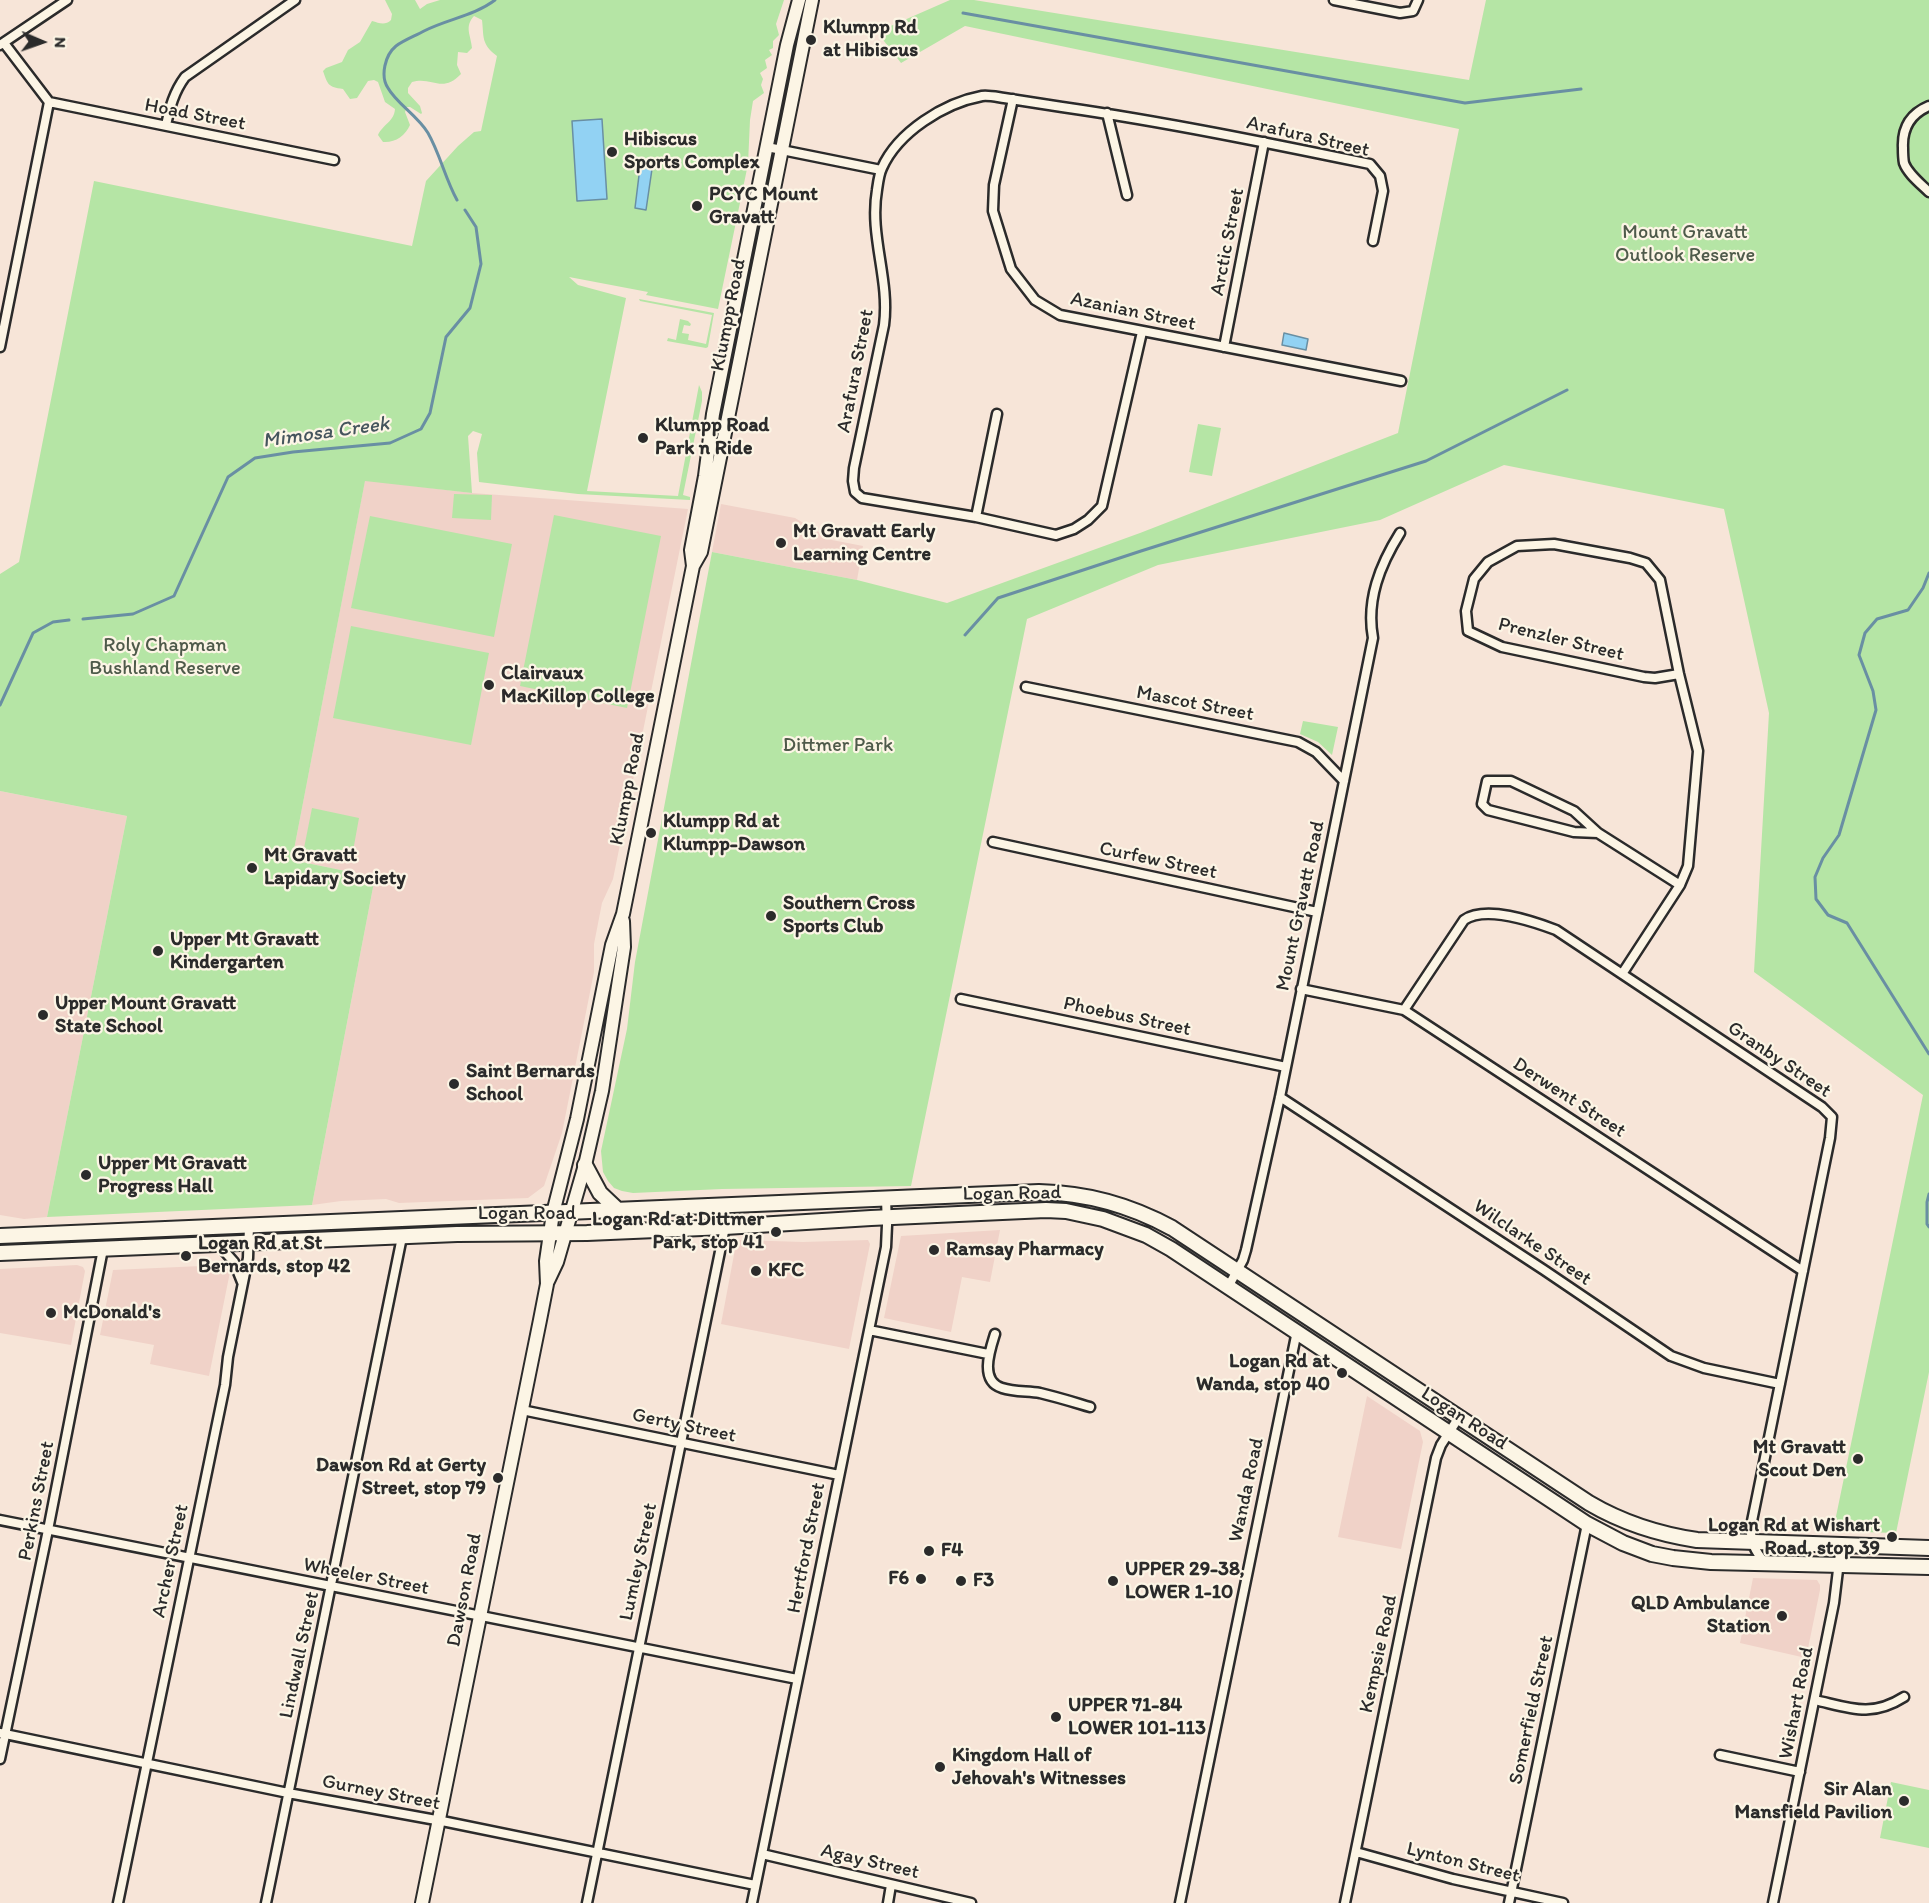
<!DOCTYPE html>
<html>
<head>
<meta charset="utf-8">
<style>
  body { margin:0 }
  #map { position:relative; width:1929px; height:1903px; overflow:hidden; background:#f7e5d8; font-family:Itim,sans-serif }
  canvas { display:block }
  .north { position:absolute; left:12px; top:12px; width:60px; height:60px; -webkit-text-stroke:4px #fcf5e5; paint-order:stroke; rotate:92deg; font-size:16px; font-weight:700; line-height:24px; text-align:center; color:#2b2b2b }
  .north::after { content:''; display:block; margin:auto; width:21px; height:27px; background:#2b2b2b; clip-path:polygon(50% 0,100% 100%,50% 72%,0 100%) }
</style>
</head>
<body>
<div id="map">
<canvas width="1929" height="1903"></canvas>
<div class="north">N</div>
</div>
<script>
const c = document.querySelector('canvas').getContext('2d');
c.lineJoin = 'round';
function fillPath(path, color) { c.fillStyle = color; c.fill(path, 'evenodd'); }
function stroke(path, color, width, dash) { c.strokeStyle = color; c.lineWidth = width; c.lineCap = dash ? 'butt' : 'round'; c.setLineDash(dash || []); c.stroke(path); }
function write(font, color, halo, rows, align = 'center') {
  c.font = font + ' Itim,sans-serif'; c.lineWidth = 4.5; c.setLineDash([]); c.textBaseline = 'middle'; c.strokeStyle = halo; c.fillStyle = color; for (const [text, x, y, turn = 0] of rows) {
    c.save(); c.translate(x, y); c.rotate((+turn || 0) * Math.PI / 180); c.textAlign = isNaN(turn) ? turn : align; if (halo) c.strokeText(text, 0, 0); c.fillText(text, 0, 0); c.restore();
  }
}
const built = new Path2D(`
  M 365,480 L 472,493 L 688,509 L 613,879 L 602,903 L 594,944 L 594,972 L 562,1133 L 544,1186 L 528,1198 L 399,1203 L 386,1199 L 341,1201 L 312,1205 L 375,877 L 292,860 Z
  M 721,504 L 795,518 L 832,540 L 863,546 L 857,580 L 712,552 Z
  M 0,791 L 127,816 L 47,1217 L 24,1219 L 0,1215 Z
  M 1000,1230 L 990,1282 L 962,1277 L 951,1332 L 884,1318 L 901,1236 Z
  M 740,1240 L 803,1242 L 868,1240 L 870,1244 L 849,1349 L 721,1324 L 736,1244 Z
  M 77,1265 L 83,1267 L 85,1271 L 71,1345 L 0,1333 L 0,1269 Z
  M 223,1265 L 227,1268 L 230,1272 L 209,1376 L 150,1364 L 154,1345 L 100,1335 L 113,1270 Z
  M 1367,1396 L 1420,1431 L 1423,1442 L 1401,1549 L 1338,1537 Z
  M 1753,1578 L 1817,1580 L 1820,1585 L 1820,1590 L 1806,1658 L 1740,1643 Z`);
const green = new Path2D(`
  M 385,0 L 415,0 L 420,9 L 427,4 L 440,0 L 784,0 L 776,24 L 779,35 L 773,41 L 773,48 L 769,50 L 772,55 L 765,60 L 767,68 L 760,73 L 763,79 L 761,85 L 764,93 L 753,101 L 750,120 L 748,164 L 718,309 L 646,295 L 648,292 L 569,277 L 578,285 L 626,298 L 587,491 L 678,496 L 699,385 L 702,392 L 702,401 L 683,495 L 690,497 L 690,500 L 578,494 L 479,482 L 477,453 L 482,434 L 473,431 L 468,436 L 472,493 L 365,481 L 292,860 L 375,877 L 312,1205 L 47,1217 L 127,816 L 0,791 L 0,574 L 19,562 L 94,181 L 412,246 L 426,181 L 458,146 L 474,132 L 481,131 L 497,56 C 481,44 484,37 482,20 L 474,16 C 464,27 471,35 472,48 L 467,53 L 458,52 L 457,65 L 461,74 C 442,94 432,76 412,82 L 408,88 L 408,93 L 420,106 L 422,113 L 421,114 L 410,107 L 407,107 L 405,112 L 410,125 C 405,136 395,143 383,142 L 378,135 C 383,124 394,122 395,109 L 385,102 L 378,82 L 374,80 L 368,81 L 357,98 L 350,99 L 343,89 C 328,87 328,85 323,71 L 326,68 L 342,62 L 348,50 L 360,42 L 372,21 C 379,23 385,26 391,20 L 392,14 Z
  M 950,0 L 974,0 L 1469,80 L 1486,0 L 1929,0 L 1929,1372 L 1896,1533 L 1833,1531 L 1923,1095 L 1754,972 L 1769,713 L 1724,509 L 1504,465 L 1380,520 L 1158,565 L 1027,619 L 911,1186 L 722,1189 L 633,1193 L 622,1191 L 614,1188 L 608,1181 L 603,1172 L 601,1151 L 627,1029 L 635,962 L 712,552 L 857,580 L 947,603 L 1140,533 L 1398,433 L 1459,129 L 965,26 L 901,63 L 877,32 Z
  M 639,299 L 714,313 L 708,347 L 706,348 L 667,341 L 668,338 L 676,340 L 680,319 L 688,321 L 691,324 L 690,326 L 684,325 L 682,333 L 689,334 L 688,340 L 706,344 L 712,315 L 640,301 Z
  M 1198,424 L 1221,428 L 1212,476 L 1189,472 Z
  M 454,494 L 492,495 L 491,520 L 452,518 Z
  M 554,515 L 661,536 L 627,708 L 520,686 Z
  M 370,516 L 512,544 L 494,637 L 351,608 Z
  M 351,626 L 489,653 L 471,745 L 333,718 Z
  M 1303,721 L 1338,727 L 1332,755 L 1318,742 L 1300,734 Z
  M 312,808 L 359,818 L 351,862 L 303,853 Z
  M 1891,1782 L 1929,1790 L 1929,1848 L 1880,1838 Z`);
const water = new Path2D(`
  M 602,119 L 607,199 L 577,201 L 572,121 Z
  M 640,167 L 652,169 L 646,210 L 635,208 Z
  M 1284,333 L 1308,339 L 1306,350 L 1282,345 Z`);
const stream = new Path2D(`
  M 963,13 L 1465,103 L 1581,89
  M 457,200 C 445,178 440,154 428,133 C 417,115 397,104 388,88 C 380,76 385,55 396,46 C 404,40 415,36 424,31 C 447,19 474,16 495,0
  M 1929,573 L 1923,588 L 1908,610 L 1877,619 L 1865,633 L 1859,655 L 1873,691 L 1876,710 L 1839,835 L 1823,858 L 1815,877 L 1816,899 L 1828,915 L 1847,923 L 1929,1054
  M 83,619 L 133,614 L 174,596 L 228,477 L 255,458 L 293,452 L 390,443 L 421,429 L 430,413 L 446,337 L 470,308 L 481,264 L 476,227 L 465,210
  M 965,635 L 998,598 L 1141,551 L 1426,461 L 1567,390
  M 0,705 L 33,633 L 53,622 L 69,620
  M 1929,1194 L 1927,1202 L 1927,1224 L 1929,1227`);
const street = new Path2D(`
  M 1334,0 L 1400,13 L 1413,11 L 1418,0
  M 0,45 L 67,0
  M 1013,99 L 994,185 L 993,211 L 1011,269 L 1035,300 L 1060,315 L 1401,381
  M 49,102 L 334,160
  M 1929,106 C 1910,114 1902,128 1903,148 C 1903,152 1903,158 1904,163 C 1908,174 1921,184 1929,192
  M 1107,113 L 1127,195
  M 166,125 C 170,107 174,92 185,77 L 295,0
  M 767,147 L 881,170
  M 1142,332 L 1102,506 L 1088,520 L 1074,529 L 1056,535 L 976,517 L 862,498 L 855,492 L 853,481 L 854,468 L 884,325 C 890,279 869,236 877,190 C 878,183 879,174 882,168 C 898,132 944,103 982,96 C 988,95 997,97 1004,98 C 1024,101 1043,104 1062,107 C 1166,122 1268,143 1370,164 L 1380,176 L 1383,191 L 1373,241
  M 0,347 L 49,102 L 4,43
  M 1224,347 L 1264,142
  M 976,517 L 997,414
  M 1026,687 L 1298,742 L 1316,752 L 1344,781
  M 1598,833 L 1574,832 L 1488,810 L 1482,804 L 1487,781 L 1511,781 L 1574,811 L 1598,833 L 1680,885
  M 993,842 L 1317,912
  M 1622,974 L 1680,885 L 1688,866 L 1698,751 L 1679,674 L 1660,580 L 1646,563 L 1630,558 L 1554,544 L 1517,546 L 1488,562 L 1474,579 L 1466,611 L 1468,631 L 1502,647 L 1644,677 L 1655,678 L 1679,674
  M 1301,989 L 1404,1010 L 1803,1271
  M 961,999 L 1286,1067
  M 1404,1010 L 1464,920 C 1486,905 1532,921 1556,930 L 1822,1107 L 1832,1117 L 1830,1138 L 1751,1526 C 1750,1542 1755,1551 1765,1563
  M 1280,1097 L 1544,1270 L 1671,1356 L 1704,1368 L 1780,1384
  M 218,1244 L 234,1262 L 242,1282
  M 1228,1287 L 1243,1260 L 1246,1250 L 1280,1097 L 1373,638 C 1366,600 1380,565 1400,533
  M 869,1330 L 988,1354
  M 995,1334 C 990,1350 979,1381 1002,1388 C 1014,1392 1027,1391 1040,1393 C 1057,1397 1073,1402 1090,1407
  M 522,1410 L 839,1475
  M 0,1520 L 797,1679
  M 1815,1700 C 1850,1708 1871,1718 1904,1697
  M 0,1733 L 288,1793 L 447,1822 L 755,1885
  M 1720,1755 L 1800,1772
  M 0,1759 L 48,1530 L 103,1249
  M 1356,1852 L 1453,1879 L 1563,1903
  M 762,1854 L 971,1903
  M 118,1903 L 225,1385 L 228,1357 L 248,1258 L 249,1225
  M 266,1903 L 402,1237
  M 587,1903 L 725,1227
  M 752,1903 L 886,1247 L 887,1225 L 886,1199
  M 888,1903 L 891,1885
  M 1180,1903 L 1297,1331
  M 1345,1903 L 1436,1458 L 1441,1445 L 1459,1417
  M 1509,1903 L 1587,1524
  M 1773,1903 L 1834,1603 L 1841,1545`);
const secondary = new Path2D(`
  M 693,566 L 701,552 L 812,0
  M 548,1281 L 557,1262 L 585,1165 L 602,1091 L 624,947 L 623,921
  M 422,1903 L 540,1320 L 547,1284 L 546,1261 L 553,1213 L 577,1119 L 612,945 L 623,914 L 693,566 L 691,550 L 705,476 L 713,414 L 787,45 L 799,0`);
const primary = new Path2D(`
  M 585,1165 L 600,1193 L 618,1210
  M 0,1236 L 1039,1192 C 1086,1193 1130,1205 1172,1228 L 1589,1503 C 1623,1523 1657,1534 1697,1540 L 1929,1548
  M 0,1253 L 457,1234 L 587,1233 L 725,1227 L 871,1218 L 1046,1210 L 1066,1211 L 1103,1219 L 1146,1235 L 1171,1249 L 1587,1524 L 1623,1543 L 1652,1554 L 1673,1558 L 1711,1562 L 1929,1567`);
const markers = [
  [811,40,6,"#2b2b2b"],
  [612,152,6,"#2b2b2b"],
  [697,206,6,"#2b2b2b"],
  [643,438,6,"#2b2b2b"],
  [781,543,6,"#2b2b2b"],
  [489,685,6,"#2b2b2b"],
  [651,833,6,"#2b2b2b"],
  [252,868,6,"#2b2b2b"],
  [771,916,6,"#2b2b2b"],
  [158,951,6,"#2b2b2b"],
  [43,1015,6,"#2b2b2b"],
  [454,1084,6,"#2b2b2b"],
  [86,1175,6,"#2b2b2b"],
  [776,1232,6,"#2b2b2b"],
  [934,1250,6,"#2b2b2b"],
  [186,1256,6,"#2b2b2b"],
  [756,1271,6,"#2b2b2b"],
  [51,1313,6,"#2b2b2b"],
  [1342,1373,6,"#2b2b2b"],
  [1858,1459,6,"#2b2b2b"],
  [498,1478,6,"#2b2b2b"],
  [1892,1537,6,"#2b2b2b"],
  [929,1551,6,"#2b2b2b"],
  [921,1579,6,"#2b2b2b"],
  [961,1581,6,"#2b2b2b"],
  [1113,1581,6,"#2b2b2b"],
  [1782,1616,6,"#2b2b2b"],
  [1056,1717,6,"#2b2b2b"],
  [940,1767,6,"#2b2b2b"],
  [1904,1801,6,"#2b2b2b"]
];
const poiNames = [
  ["Klumpp Rd",823,28],
  ["at Hibiscus",823,51],
  ["Hibiscus",624,140],
  ["Sports Complex",624,163],
  ["PCYC Mount",709,195],
  ["Gravatt",709,218],
  ["Klumpp Road",655,426],
  ["Park n Ride",655,449],
  ["Mt Gravatt Early",793,532],
  ["Learning Centre",793,555],
  ["Clairvaux",501,674],
  ["MacKillop College",501,697],
  ["Klumpp Rd at",663,822],
  ["Klumpp-Dawson",663,845],
  ["Mt Gravatt",264,856],
  ["Lapidary Society",264,879],
  ["Southern Cross",783,904],
  ["Sports Club",783,927],
  ["Upper Mt Gravatt",170,940],
  ["Kindergarten",170,963],
  ["Upper Mount Gravatt",55,1004],
  ["State School",55,1027],
  ["Saint Bernards",466,1072],
  ["School",466,1095],
  ["Upper Mt Gravatt",98,1164],
  ["Progress Hall",98,1187],
  ["Logan Rd at Dittmer",764,1220,"right"],
  ["Park, stop 41",764,1243,"right"],
  ["Logan Rd at St",198,1244],
  ["Bernards, stop 42",198,1267],
  ["Ramsay Pharmacy",946,1250],
  ["KFC",768,1271],
  ["McDonald's",63,1313],
  ["Logan Rd at",1330,1362,"right"],
  ["Wanda, stop 40",1330,1385,"right"],
  ["Mt Gravatt",1846,1448,"right"],
  ["Scout Den",1846,1471,"right"],
  ["Dawson Rd at Gerty",486,1466,"right"],
  ["Street, stop 79",486,1489,"right"],
  ["Logan Rd at Wishart",1880,1526,"right"],
  ["Road, stop 39",1880,1549,"right"],
  ["F4",941,1551],
  ["UPPER 29-38,",1125,1570],
  ["LOWER 1-10",1125,1593],
  ["F6",909,1579,"right"],
  ["F3",973,1581],
  ["QLD Ambulance",1770,1604,"right"],
  ["Station",1770,1627,"right"],
  ["UPPER 71-84",1068,1706],
  ["LOWER 101-113",1068,1729],
  ["Kingdom Hall of",952,1756],
  ["Jehovah's Witnesses",952,1779],
  ["Sir Alan",1892,1790,"right"],
  ["Mansfield Pavilion",1892,1813,"right"]
];
const streetNames = [
  ["Hoad Street",195,115,11],
  ["Arafura Street",1308,137,13],
  ["Arctic Street",1228,242,-79],
  ["Azanian Street",1133,312,12],
  ["Klumpp Road",729,315,-79],
  ["Arafura Street",856,371,-79],
  ["Prenzler Street",1561,640,14],
  ["Mascot Street",1195,704,11],
  ["Klumpp Road",628,789,-79],
  ["Curfew Street",1158,861,12],
  ["Mount Gravatt Road",1301,906,-78],
  ["Phoebus Street",1127,1017,12],
  ["Granby Street",1779,1060,34],
  ["Derwent Street",1569,1098,33],
  ["Logan Road",1012,1194,-1],
  ["Logan Road",527,1214],
  ["Wilclarke Street",1532,1243,34],
  ["Logan Road",1464,1419,33],
  ["Gerty Street",684,1426,12],
  ["Wanda Road",1247,1490,-78],
  ["Perkins Street",37,1501,-79],
  ["Hertford Street",807,1548,-79],
  ["Archer Street",171,1561,-78],
  ["Lumley Street",639,1562,-78],
  ["Wheeler Street",366,1577,11],
  ["Dawson Road",465,1590,-79],
  ["Kempsie Road",1379,1654,-78],
  ["Lindwall Street",300,1655,-78],
  ["Wishart Road",1797,1703,-79],
  ["Somerfield Street",1532,1710,-78],
  ["Gurney Street",381,1793,11],
  ["Agay Street",870,1862,13],
  ["Lynton Street",1463,1863,14]
];
const parkNames = [
  ["Mount Gravatt",1685,233],
  ["Outlook Reserve",1685,256],
  ["Roly Chapman",165,646],
  ["Bushland Reserve",165,669],
  ["Dittmer Park",838,746]
];
const waterNames = [
  ["Mimosa Creek",326,433,-8]
];
fillPath(built, '#f0d2c8');
fillPath(green, '#b5e5a5');
fillPath(water, '#92d2f3');
stroke(water, '#698fa3', 1.5);
stroke(stream, '#698fa3', 3);
stroke(street, '#2b2b2b', 13);
stroke(secondary, '#2b2b2b', 16);
stroke(primary, '#2b2b2b', 18);
stroke(street, '#fcf5e5', 8);
stroke(secondary, '#fcf5e5', 12);
stroke(primary, '#fcf5e5', 14);
for (const [x, y, r, color] of markers) { const dot = new Path2D(); dot.arc(x, y, r, 0, 2 * Math.PI); c.fillStyle = color; c.fill(dot); stroke(dot, '#fcf5e5', 2); }
write('bold 20px', '#2b2b2b', '#fcf5e5', poiNames, 'left');
write('20px', '#2b2b2b', '#fcf5e5', streetNames);
write('20px', '#4e5a4a', '#fcf5e5', parkNames);
write('italic 21px', '#45555d', '#fcf5e5', waterNames);
</script>
</body>
</html>
